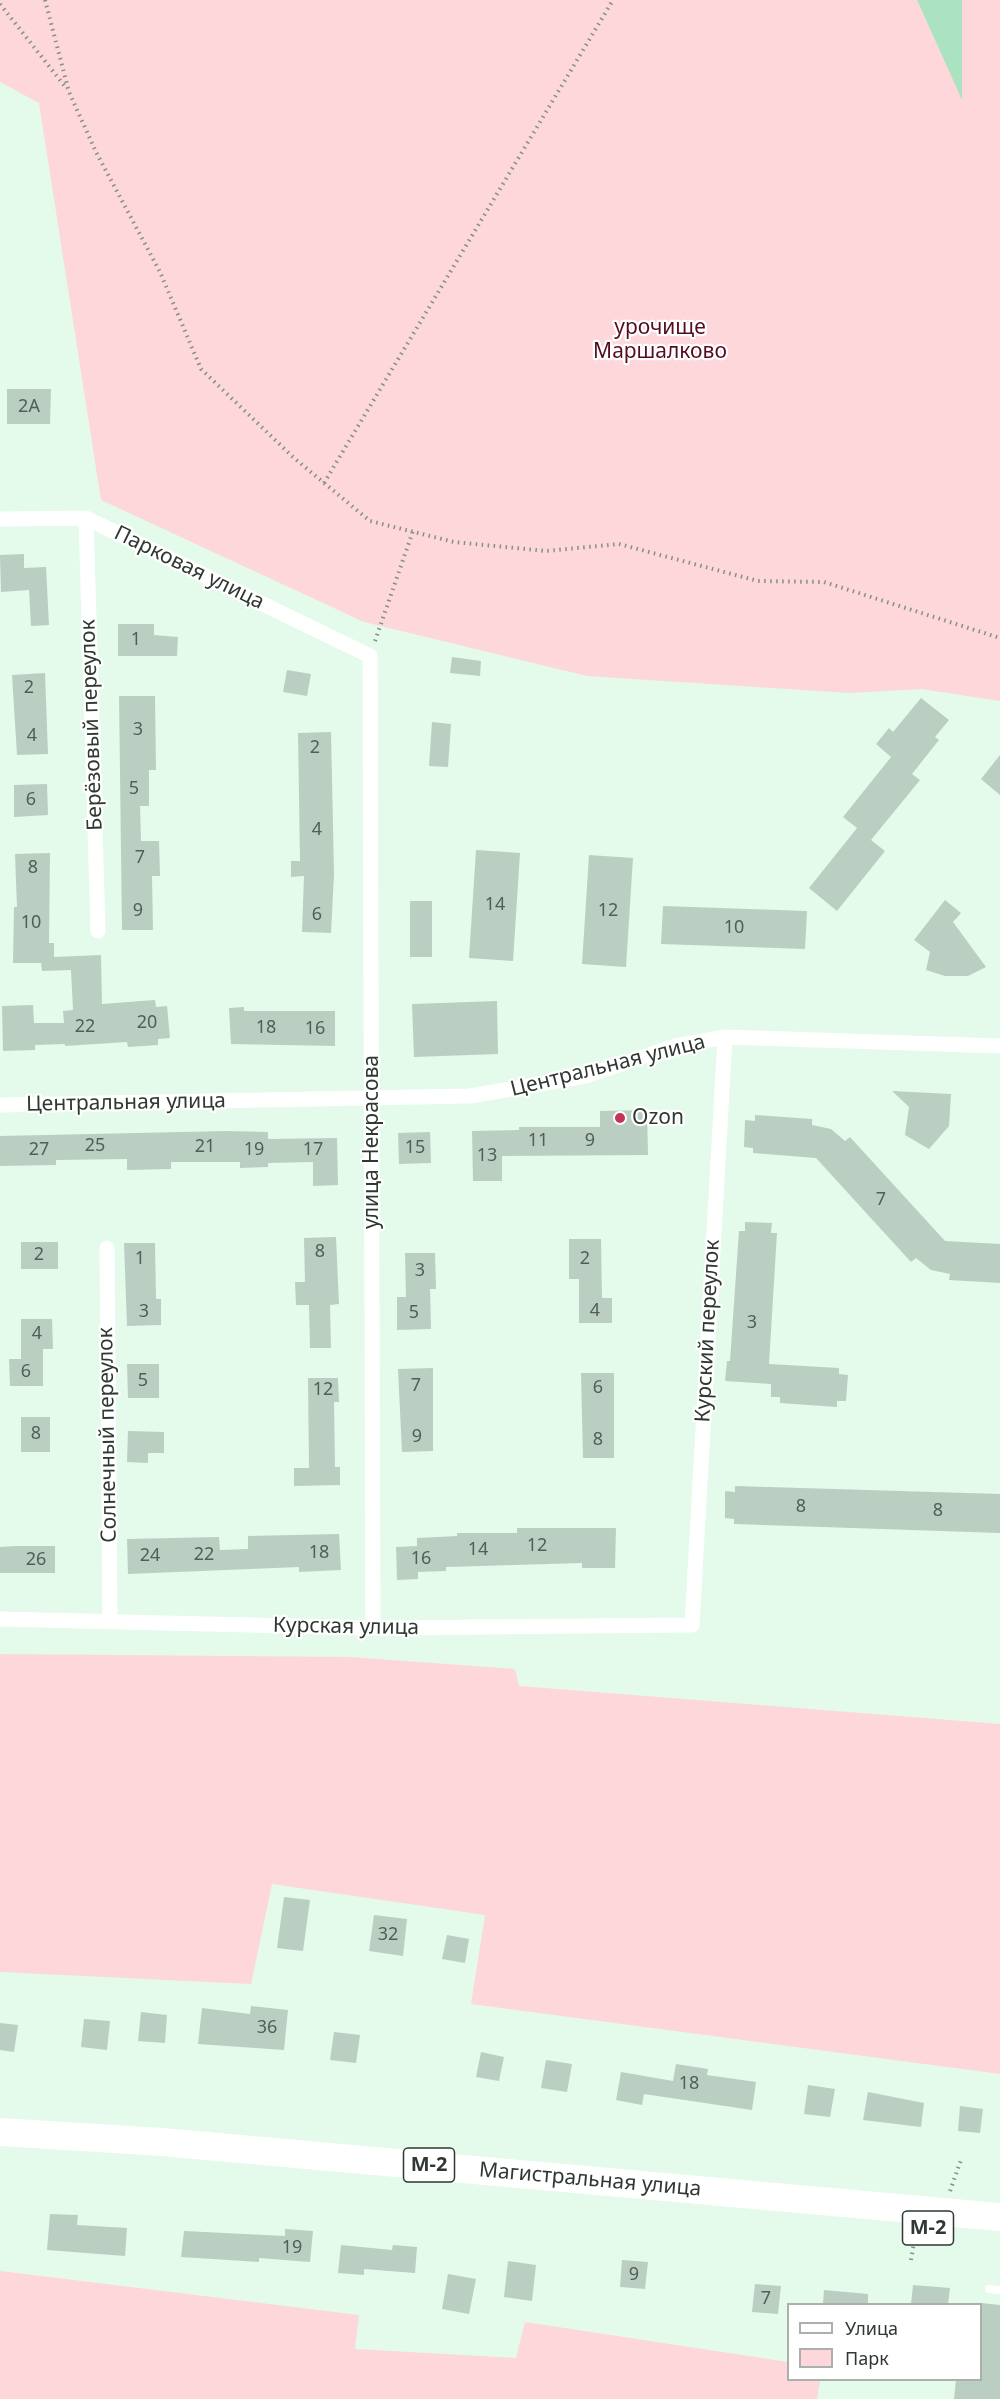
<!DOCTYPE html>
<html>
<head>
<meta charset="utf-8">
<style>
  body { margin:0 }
  #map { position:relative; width:1000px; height:2399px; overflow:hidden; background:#e4faeb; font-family:"Noto Sans",sans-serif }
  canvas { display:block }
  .legend { position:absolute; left:787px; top:2303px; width:195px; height:78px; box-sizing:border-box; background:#fff; border:2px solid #acafad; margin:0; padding:8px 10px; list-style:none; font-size:18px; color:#2f3832 }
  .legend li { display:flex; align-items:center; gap:12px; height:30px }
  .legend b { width:30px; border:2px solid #acafad }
</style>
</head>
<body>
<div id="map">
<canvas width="1000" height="2399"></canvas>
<ul class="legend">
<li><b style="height:8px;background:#fff"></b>Улица</li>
<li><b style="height:16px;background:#fed7da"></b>Парк</li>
</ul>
</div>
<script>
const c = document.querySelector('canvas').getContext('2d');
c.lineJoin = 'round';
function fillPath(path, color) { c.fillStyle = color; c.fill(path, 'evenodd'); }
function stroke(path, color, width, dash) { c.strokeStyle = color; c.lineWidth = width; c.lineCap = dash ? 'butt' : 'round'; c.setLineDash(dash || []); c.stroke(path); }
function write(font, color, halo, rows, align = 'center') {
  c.font = font + ' "Noto Sans",sans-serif'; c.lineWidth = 4.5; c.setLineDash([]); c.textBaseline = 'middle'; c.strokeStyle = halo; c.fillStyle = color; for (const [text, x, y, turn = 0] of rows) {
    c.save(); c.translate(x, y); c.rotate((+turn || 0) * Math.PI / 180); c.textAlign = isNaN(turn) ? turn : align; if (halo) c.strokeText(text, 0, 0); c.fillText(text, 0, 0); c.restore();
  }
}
const green = new Path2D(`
  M 0,0 L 917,0 L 962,99 L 962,0 L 1000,0 L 1000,701 L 921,689 L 849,693 L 587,676 L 364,622 L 101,500 L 39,103 L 0,82 Z
  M 0,1654 L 349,1657 L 515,1669 L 519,1686 L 1000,1724 L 1000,2074 L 471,2004 L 485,1915 L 272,1884 L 251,1984 L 0,1972 Z
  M 0,2271 L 359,2315 L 355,2349 L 516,2358 L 525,2322 L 788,2362 L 788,2380 L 820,2380 L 817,2399 L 0,2399 Z`);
const water = new Path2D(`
  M 917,0 L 962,0 L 962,100 Z`);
const building = new Path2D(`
  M 7,389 L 51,389 L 50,424 L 7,424 Z
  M 24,554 L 24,568 L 46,567 L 49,625 L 31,626 L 29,590 L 1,592 L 0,555 Z
  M 118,624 L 154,624 L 154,635 L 178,637 L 177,656 L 118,656 Z
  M 452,657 L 481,661 L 480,676 L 450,673 Z
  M 287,670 L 311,674 L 307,696 L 283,692 Z
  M 45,673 L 48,754 L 17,755 L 12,675 Z
  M 119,696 L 155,696 L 156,770 L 149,770 L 149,806 L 140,806 L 141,841 L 159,841 L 160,876 L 152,876 L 153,930 L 122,930 Z
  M 921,698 L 949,720 L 935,737 L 939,740 L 912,774 L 920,780 L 871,840 L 885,851 L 837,911 L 809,888 L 857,828 L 843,817 L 891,757 L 876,744 L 889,728 L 893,732 Z
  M 432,722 L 451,724 L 448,767 L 429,766 Z
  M 331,732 L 334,874 L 331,933 L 302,932 L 304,876 L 291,877 L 291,861 L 300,861 L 298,733 Z
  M 1000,755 L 1000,795 L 981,779 Z
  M 47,784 L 48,815 L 14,817 L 14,785 Z
  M 476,850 L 520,853 L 513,961 L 469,958 Z
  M 50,853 L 49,943 L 54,943 L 54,957 L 101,955 L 102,1004 L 155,1000 L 156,1007 L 167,1006 L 170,1038 L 158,1039 L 158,1045 L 128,1047 L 127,1042 L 65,1046 L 65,1044 L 35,1045 L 35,1050 L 3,1051 L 2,1006 L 33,1005 L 34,1023 L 64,1023 L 63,1011 L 73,1010 L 71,970 L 42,971 L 41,963 L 13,963 L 14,907 L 17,907 L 15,854 Z
  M 589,855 L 633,858 L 626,967 L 582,964 Z
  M 945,900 L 961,913 L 953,922 L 986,967 L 968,976 L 945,976 L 926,970 L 930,952 L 914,940 Z
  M 410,901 L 432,901 L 432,957 L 410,957 Z
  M 663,906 L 807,911 L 805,949 L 661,944 Z
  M 497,1001 L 498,1054 L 414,1057 L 412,1004 Z
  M 244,1007 L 244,1011 L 335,1011 L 335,1046 L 231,1044 L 229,1008 Z
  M 892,1091 L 951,1094 L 949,1126 L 929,1149 L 905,1135 L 909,1107 Z
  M 647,1110 L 648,1155 L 502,1156 L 502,1181 L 473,1181 L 472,1131 L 519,1130 L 519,1127 L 600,1127 L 600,1111 Z
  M 755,1115 L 812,1119 L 812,1125 L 831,1129 L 845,1141 L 850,1137 L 945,1241 L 1000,1244 L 1000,1283 L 949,1280 L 950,1274 L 931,1270 L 916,1258 L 911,1262 L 816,1158 L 753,1153 L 753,1148 L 744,1147 L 745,1120 L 755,1121 Z
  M 227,1131 L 268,1132 L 268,1139 L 337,1138 L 338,1185 L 313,1186 L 313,1162 L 268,1163 L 268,1167 L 240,1168 L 240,1162 L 171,1162 L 171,1169 L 127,1170 L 127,1159 L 56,1160 L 56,1165 L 0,1166 L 0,1136 Z
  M 430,1132 L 431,1163 L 399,1164 L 398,1133 Z
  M 745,1222 L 772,1223 L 771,1233 L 777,1233 L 769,1364 L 839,1368 L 839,1374 L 848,1375 L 846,1401 L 837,1401 L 837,1407 L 780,1403 L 780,1397 L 771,1397 L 771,1384 L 725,1381 L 727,1361 L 730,1361 L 739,1231 L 745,1231 Z
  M 336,1237 L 339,1304 L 330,1305 L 331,1348 L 310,1348 L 309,1305 L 296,1305 L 295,1282 L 305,1282 L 304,1238 Z
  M 569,1239 L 601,1239 L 602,1298 L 612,1298 L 612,1323 L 579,1323 L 579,1279 L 569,1279 Z
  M 21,1242 L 58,1242 L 58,1269 L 21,1269 Z
  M 124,1243 L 155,1243 L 156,1299 L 161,1299 L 161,1325 L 127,1326 Z
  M 405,1253 L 435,1253 L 436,1289 L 430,1289 L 431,1329 L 397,1330 L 397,1297 L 406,1297 Z
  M 21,1319 L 52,1319 L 53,1349 L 43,1349 L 43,1386 L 10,1386 L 9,1359 L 21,1359 Z
  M 127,1364 L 159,1364 L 159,1398 L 128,1398 Z
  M 433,1368 L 433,1451 L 402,1452 L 398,1369 Z
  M 581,1373 L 614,1373 L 614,1458 L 583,1458 Z
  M 308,1378 L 338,1378 L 339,1402 L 334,1402 L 335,1467 L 340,1467 L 340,1485 L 294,1486 L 294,1468 L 309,1468 Z
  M 21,1417 L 50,1417 L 50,1452 L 21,1452 Z
  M 128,1431 L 164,1432 L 164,1453 L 148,1453 L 148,1463 L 127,1462 Z
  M 735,1486 L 1000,1494 L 1000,1533 L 734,1524 L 734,1519 L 725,1518 L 725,1491 L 735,1492 Z
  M 517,1528 L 616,1528 L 615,1568 L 582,1568 L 582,1563 L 446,1567 L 446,1571 L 418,1572 L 418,1579 L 397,1580 L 396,1547 L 417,1546 L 417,1538 L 457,1536 L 457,1533 L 517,1533 Z
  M 339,1534 L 341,1570 L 299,1572 L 299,1567 L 128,1574 L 127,1539 L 219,1537 L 220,1550 L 248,1549 L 248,1536 Z
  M 17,1546 L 55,1546 L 55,1573 L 0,1573 L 0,1547 Z
  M 284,1897 L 310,1900 L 303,1951 L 277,1948 Z
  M 374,1915 L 407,1919 L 403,1956 L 369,1951 Z
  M 447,1935 L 469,1939 L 465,1963 L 442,1959 Z
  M 251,2006 L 288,2010 L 284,2050 L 198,2044 L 202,2008 L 250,2014 Z
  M 141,2012 L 167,2015 L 165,2043 L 138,2041 Z
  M 84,2019 L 110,2021 L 107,2050 L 81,2047 Z
  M 0,2023 L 18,2025 L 14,2052 L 0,2050 Z
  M 334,2032 L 360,2035 L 356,2063 L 330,2060 Z
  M 481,2052 L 504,2057 L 499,2081 L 476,2077 Z
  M 546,2060 L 572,2064 L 567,2092 L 541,2088 Z
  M 676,2064 L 708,2069 L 707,2075 L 756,2082 L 752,2110 L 644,2094 L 642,2105 L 616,2100 L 621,2072 L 673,2081 Z
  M 808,2085 L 835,2089 L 830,2117 L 804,2114 Z
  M 868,2092 L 924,2103 L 921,2127 L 863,2120 Z
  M 960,2106 L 983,2109 L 980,2133 L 958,2131 Z
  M 50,2214 L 78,2215 L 77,2225 L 127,2228 L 125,2256 L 47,2250 Z
  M 285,2229 L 313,2231 L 310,2262 L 259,2258 L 259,2262 L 181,2257 L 184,2231 L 285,2236 Z
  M 341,2245 L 392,2250 L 393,2245 L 417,2247 L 415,2273 L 364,2269 L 364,2275 L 338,2273 Z
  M 622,2260 L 648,2262 L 645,2289 L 620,2287 Z
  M 508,2261 L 536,2265 L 532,2301 L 504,2297 Z
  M 448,2274 L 476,2279 L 469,2314 L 442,2309 Z
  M 755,2284 L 781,2286 L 778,2314 L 752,2312 Z
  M 913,2285 L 950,2288 L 948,2304 L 911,2304 Z
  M 824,2290 L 868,2294 L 868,2304 L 823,2304 Z
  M 981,2303 L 1000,2305 L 1000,2399 L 954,2399 L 956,2379 L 981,2379 Z`);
const path = new Path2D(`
  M 45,0 L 69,92 L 96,152 L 160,272 L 201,369 L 294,458 L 370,521 L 454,542 L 546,551 L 619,544 L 758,581 L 824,582 L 1000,638
  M 0,4 L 67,89
  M 324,483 L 613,0
  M 375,641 L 413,531
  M 950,2191 L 961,2160
  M 911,2260 L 916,2231`);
const lane = new Path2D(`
  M 989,2289 L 1000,2290`);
const street = new Path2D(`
  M 86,518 L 98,931
  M 0,519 L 86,518 L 370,656 L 373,1628
  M 0,1105 L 470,1096 L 586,1076 L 675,1046 L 725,1037 L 1000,1046
  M 107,1248 L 110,1622
  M 0,1619 L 373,1628 L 692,1625 L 725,1037`);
const highway = new Path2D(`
  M 0,2132 L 162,2142 L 1000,2217`);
const markers = [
  [620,1118,6,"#c23356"]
];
const numberNames = [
  ["2А",29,407],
  ["1",136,640],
  ["2",29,688],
  ["3",138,730],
  ["4",32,736],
  ["2",315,748],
  ["5",134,789],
  ["6",31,800],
  ["4",317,830],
  ["7",140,858],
  ["8",33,868],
  ["14",495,905],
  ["9",138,911],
  ["12",608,911],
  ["6",317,915],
  ["10",31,923],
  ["10",734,928],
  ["20",147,1023],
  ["22",85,1027],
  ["18",266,1028],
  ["16",315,1029],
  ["11",538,1141],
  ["9",590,1141],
  ["25",95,1146],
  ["21",205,1147],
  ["15",415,1148],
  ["27",39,1150],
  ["19",254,1150],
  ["17",313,1150],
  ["13",487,1156],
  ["7",881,1200],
  ["8",320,1252],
  ["2",39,1255],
  ["1",140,1259],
  ["2",585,1259],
  ["3",420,1271],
  ["4",595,1311],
  ["3",144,1312],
  ["5",414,1313],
  ["3",752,1323],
  ["4",37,1334],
  ["6",26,1372],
  ["5",143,1381],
  ["7",416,1386],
  ["6",598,1388],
  ["12",323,1390],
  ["8",36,1434],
  ["9",417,1437],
  ["8",598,1440],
  ["8",801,1507],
  ["8",938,1511],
  ["12",537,1546],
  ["14",478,1550],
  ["18",319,1553],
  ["22",204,1555],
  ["24",150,1556],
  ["16",421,1559],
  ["26",36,1560],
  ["32",388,1935],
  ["36",267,2028],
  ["18",689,2084],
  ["19",292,2248],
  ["9",634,2275],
  ["7",766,2299]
];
const shields = [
  [429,2165,51],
  [928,2228,51]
];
const shieldNames = [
  ["М-2",429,2165],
  ["М-2",928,2228]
];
const parkNames = [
  ["урочище",660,328],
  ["Маршалково",660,352]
];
const streetNames = [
  ["Парковая улица",189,568,26],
  ["Берёзовый переулок",92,725,-92],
  ["Центральная улица",608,1066,-14],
  ["Центральная улица",126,1103,-1],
  ["улица Некрасова",372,1142,-90],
  ["Курский переулок",708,1331,-87],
  ["Солнечный переулок",108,1435,-91],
  ["Курская улица",346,1627,1],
  ["Магистральная улица",590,2180,5]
];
const poiNames = [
  ["Ozon",632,1118]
];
fillPath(green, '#fed7da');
fillPath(water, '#abe3c1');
fillPath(building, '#bacfc2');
stroke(path, '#829187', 4, [1.5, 4.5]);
stroke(lane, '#fff', 8);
stroke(street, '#fff', 15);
stroke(highway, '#fff', 28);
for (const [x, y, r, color] of markers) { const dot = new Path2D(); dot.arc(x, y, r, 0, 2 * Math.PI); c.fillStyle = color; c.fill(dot); stroke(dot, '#fff', 2); }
write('18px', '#525e56', null, numberNames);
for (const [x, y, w] of shields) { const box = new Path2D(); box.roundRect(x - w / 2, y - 17, w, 34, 4.5); c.fillStyle = '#fff'; c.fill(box); stroke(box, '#2f3832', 1.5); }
write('bold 20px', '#2f3832', null, shieldNames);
write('21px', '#550c20', '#fff', parkNames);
write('21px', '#2f3832', '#fff', streetNames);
write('21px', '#2f3832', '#fff', poiNames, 'left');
</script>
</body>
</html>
